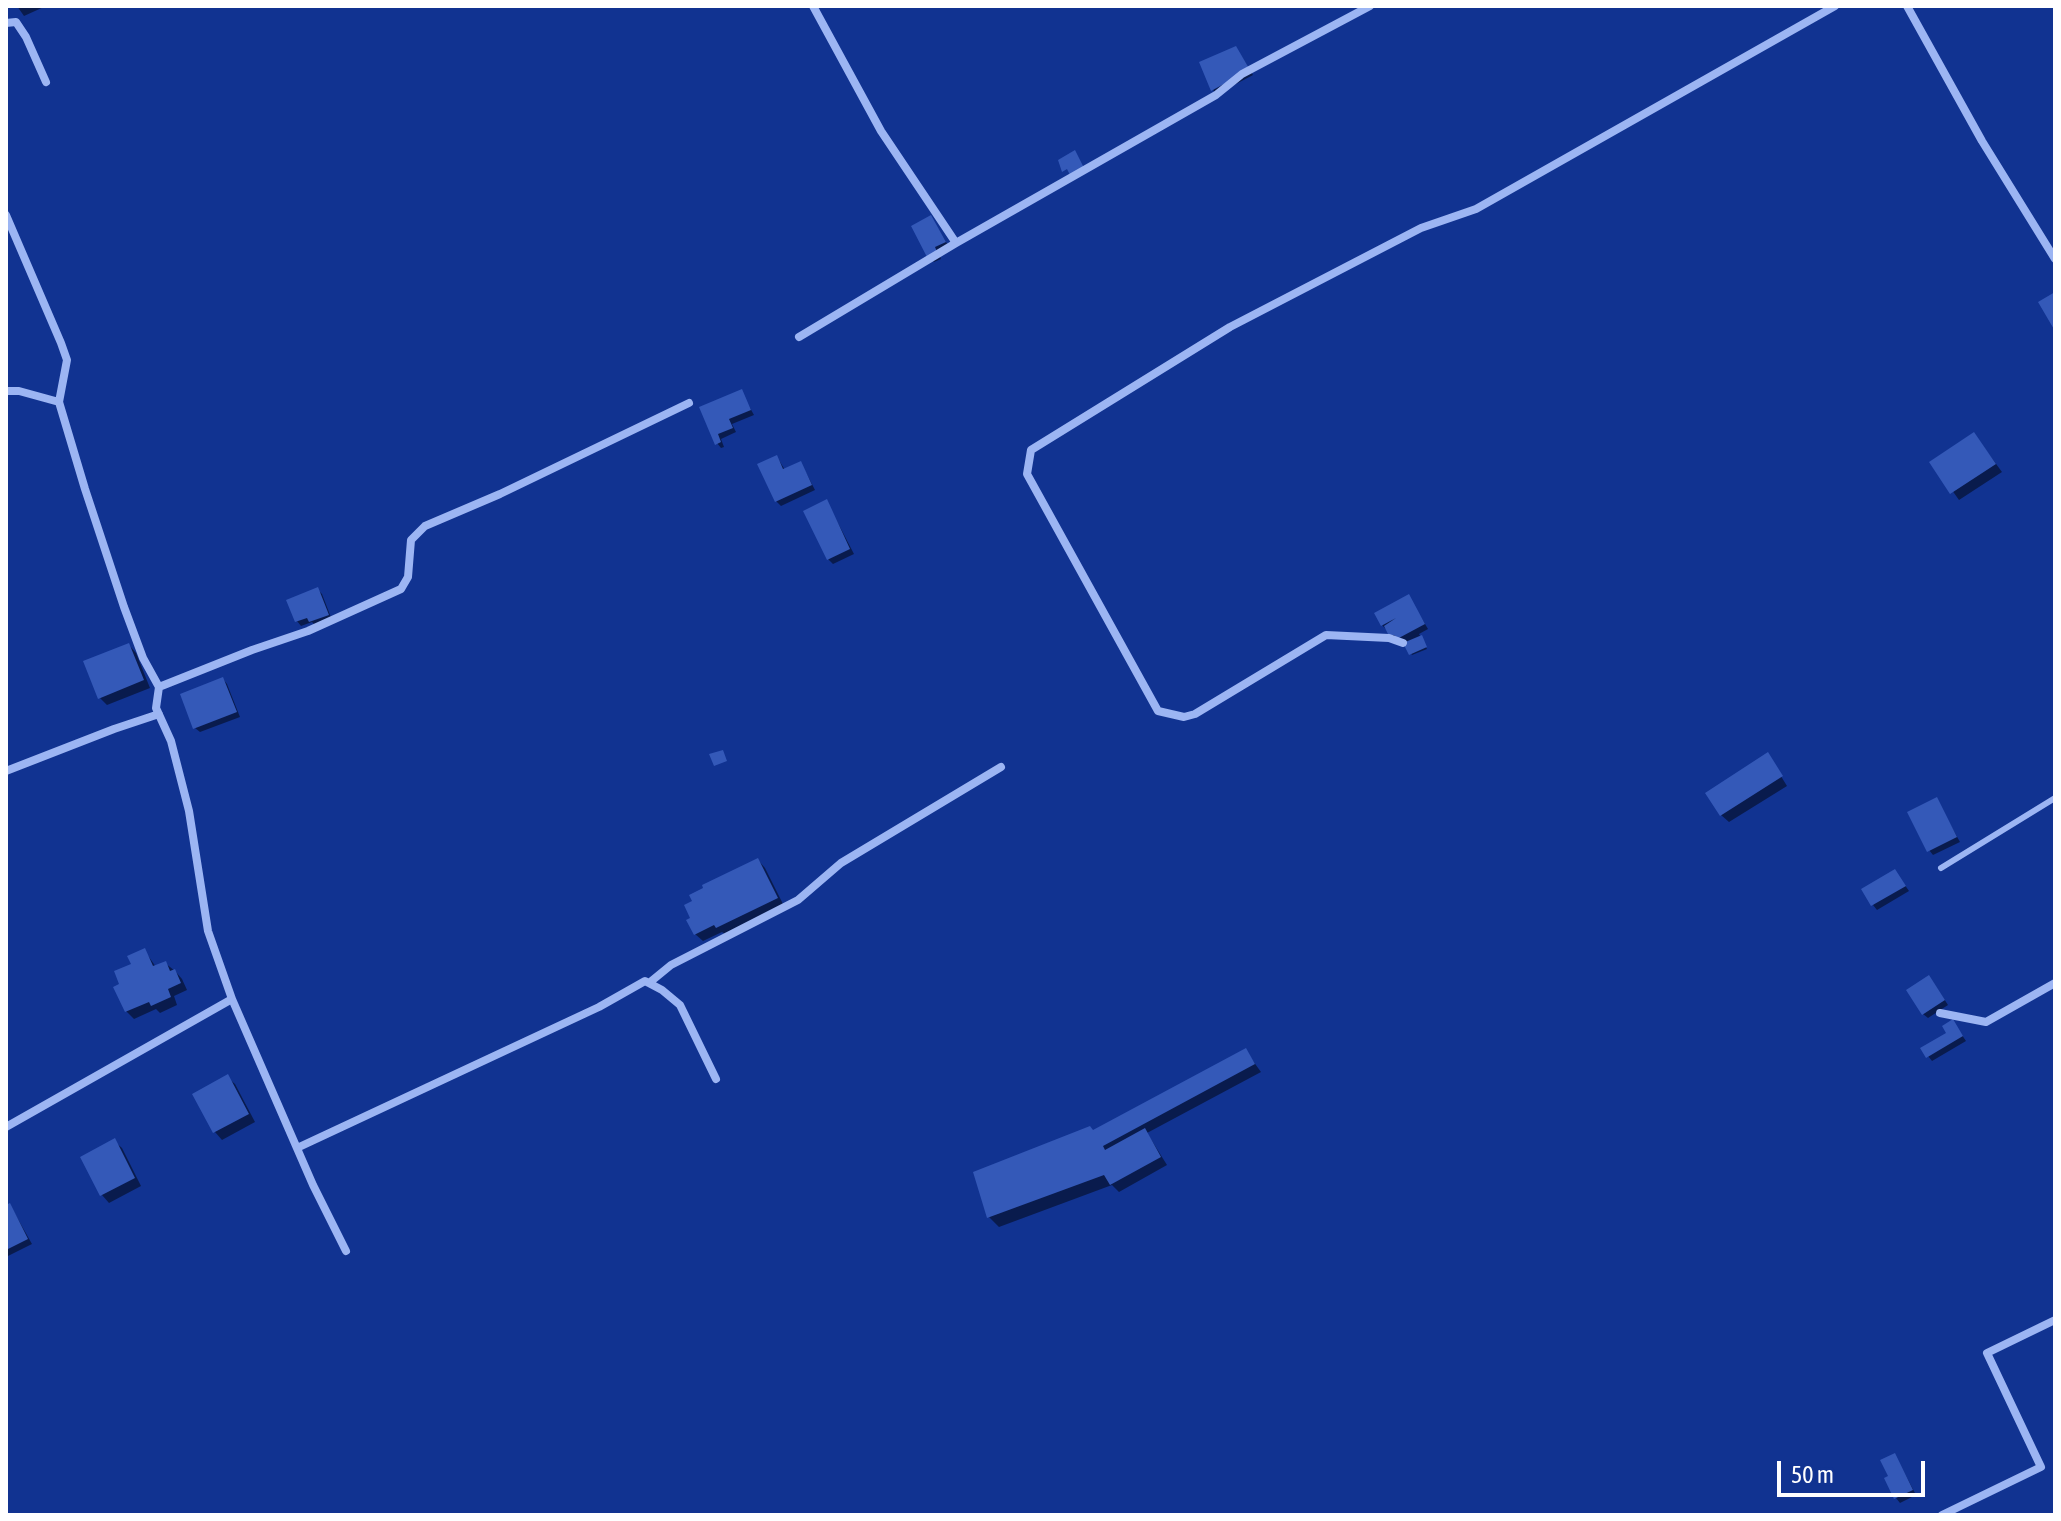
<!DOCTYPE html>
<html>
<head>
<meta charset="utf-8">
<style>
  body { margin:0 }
  #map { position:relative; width:2061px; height:1521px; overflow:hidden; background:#113391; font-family:"Asap Condensed",sans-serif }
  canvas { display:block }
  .frame { position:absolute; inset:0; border:8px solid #fff; pointer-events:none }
  .scale { position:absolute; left:1777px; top:1461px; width:148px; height:36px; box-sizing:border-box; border:4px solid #fff; border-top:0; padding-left:10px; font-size:24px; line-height:28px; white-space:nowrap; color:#fff; -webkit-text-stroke:6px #113391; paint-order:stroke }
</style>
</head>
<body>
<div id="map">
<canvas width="2061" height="1521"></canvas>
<div class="frame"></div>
<div class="scale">50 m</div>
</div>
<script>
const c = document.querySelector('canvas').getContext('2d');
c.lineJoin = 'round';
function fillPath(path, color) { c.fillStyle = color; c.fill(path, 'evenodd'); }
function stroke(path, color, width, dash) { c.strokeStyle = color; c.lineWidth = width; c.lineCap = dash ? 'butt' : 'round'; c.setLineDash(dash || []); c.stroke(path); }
const shadow = new Path2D(`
  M 17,6 L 46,6 L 24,16 Z
  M 1240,54 L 1253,75 L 1217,94 L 1213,90 Z
  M 931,217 L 949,247 L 938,252 L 941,259 L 934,262 L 930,258 Z
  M 741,392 L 754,415 L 732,424 L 736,432 L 721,439 L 724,447 L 721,448 L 717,443 L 702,408 Z
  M 1974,434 L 2002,472 L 1959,500 L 1932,462 Z
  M 777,457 L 785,470 L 801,463 L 815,490 L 781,506 L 776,501 Z
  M 827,502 L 854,554 L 833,564 L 828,559 Z
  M 318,590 L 322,594 L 332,620 L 316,626 L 312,622 L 301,626 L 297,621 Z
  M 1409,597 L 1428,629 L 1419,634 L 1427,649 L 1412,655 L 1405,642 L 1396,640 L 1382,625 Z
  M 129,645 L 136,653 L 150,688 L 107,705 L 100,698 Z
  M 223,679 L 227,684 L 240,717 L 200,732 L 195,728 Z
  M 1771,760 L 1787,786 L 1729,822 L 1721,815 Z
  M 1936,799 L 1960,842 L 1933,855 L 1929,850 Z
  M 758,860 L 765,868 L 784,906 L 725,934 L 722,932 L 703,941 L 695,934 Z
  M 1895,871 L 1909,891 L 1877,910 L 1873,905 Z
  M 144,950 L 156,967 L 165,963 L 175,971 L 182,979 L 187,990 L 174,996 L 177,1005 L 160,1013 L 156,1009 L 134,1019 L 126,1011 L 133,965 Z
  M 1933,982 L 1948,1005 L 1928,1018 L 1923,1014 Z
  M 1953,1022 L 1966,1041 L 1932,1061 L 1928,1056 L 1948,1034 Z
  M 1245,1050 L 1261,1072 L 1147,1133 L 1167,1165 L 1119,1192 L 1112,1185 L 999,1227 L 989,1217 L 1093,1132 Z
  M 227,1077 L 235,1084 L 255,1122 L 222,1140 L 215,1132 L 195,1095 Z
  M 114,1141 L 122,1148 L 141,1186 L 109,1203 L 102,1195 L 82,1157 Z
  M 10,1205 L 32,1244 L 6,1257 L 6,1207 Z
  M 1895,1455 L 1916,1495 L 1900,1503 L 1896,1498 L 1891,1477 Z`);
const building = new Path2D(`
  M 1236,46 L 1250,70 L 1211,91 L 1199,62 Z
  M 1075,150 L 1084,168 L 1070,175 L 1067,169 L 1062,172 L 1058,160 Z
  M 931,215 L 946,242 L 935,247 L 938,254 L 928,259 L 911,226 Z
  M 2055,292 L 2055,331 L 2038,302 Z
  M 742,389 L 751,410 L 729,419 L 733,428 L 718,434 L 721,442 L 715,445 L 699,407 Z
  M 1974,432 L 1996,464 L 1950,494 L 1929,462 Z
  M 777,455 L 783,469 L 801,461 L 812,485 L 775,502 L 757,464 Z
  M 827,499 L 850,549 L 827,560 L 803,511 Z
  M 318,587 L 329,615 L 309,622 L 307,618 L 295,622 L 286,600 Z
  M 1409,594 L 1425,624 L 1397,639 L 1394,635 L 1389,636 L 1384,626 L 1396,618 L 1381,626 L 1374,613 Z
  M 1422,635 L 1427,647 L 1409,655 L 1403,643 Z
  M 129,643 L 144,680 L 98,699 L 83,661 Z
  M 223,677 L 237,712 L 193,729 L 180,694 Z
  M 723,750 L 727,761 L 714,766 L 709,754 Z
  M 1768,752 L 1783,776 L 1720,816 L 1705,793 Z
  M 1937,797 L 1957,837 L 1927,852 L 1907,812 Z
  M 758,858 L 778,898 L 716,928 L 714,925 L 694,935 L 686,920 L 690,918 L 684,905 L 692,901 L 689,895 L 703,888 L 702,885 Z
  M 1895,869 L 1906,886 L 1871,906 L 1861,889 Z
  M 145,948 L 153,966 L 166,961 L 170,971 L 175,969 L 181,983 L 168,989 L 171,997 L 151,1006 L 149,1002 L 125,1012 L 113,987 L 119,984 L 114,971 L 131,964 L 127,956 Z
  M 1929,975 L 1945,1000 L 1922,1015 L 1906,990 Z
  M 1953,1019 L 1963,1036 L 1926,1058 L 1920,1048 L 1946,1033 L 1942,1026 Z
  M 1246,1048 L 1255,1064 L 1103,1146 L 1105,1150 L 1145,1128 L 1161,1157 L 1110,1185 L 1104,1175 L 987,1218 L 973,1172 L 1090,1126 L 1093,1130 Z
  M 228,1074 L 249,1114 L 213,1133 L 192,1094 Z
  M 115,1138 L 135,1178 L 100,1196 L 80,1157 Z
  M 10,1203 L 28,1239 L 6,1250 L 6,1205 Z
  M 1895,1453 L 1913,1490 L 1894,1499 L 1884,1478 L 1888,1476 L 1880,1460 Z`);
const service = new Path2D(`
  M 1941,868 L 2055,798`);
const minor = new Path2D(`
  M 813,6 L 881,131 L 956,243
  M 1907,6 L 1982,141 L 2055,259
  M 6,23 L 16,22 L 26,37 L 46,82
  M 6,215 L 61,343 L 67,360 L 59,402 L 85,489 L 124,607 L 143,658 L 159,687
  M 799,337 L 956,243 L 1216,95 L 1242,74 L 1370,6
  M 6,391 L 19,391 L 59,402
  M 1403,643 L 1389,638 L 1326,635 L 1195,714 L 1184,717 L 1158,711 L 1027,474 L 1031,450 L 1230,327 L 1421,228 L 1476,209 L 1835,6
  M 6,771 L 114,729 L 159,714
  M 649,983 L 671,965 L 798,900 L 841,863 L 1001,767
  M 1940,1013 L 1986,1022 L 2055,983
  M 6,1127 L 232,999
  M 297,1148 L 599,1007 L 645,981 L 662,990 L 680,1005 L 716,1079
  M 346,1251 L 313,1185 L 232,999 L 208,931 L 189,811 L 171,741 L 156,708 L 159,687 L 252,650 L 308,631 L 401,589 L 408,577 L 411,540 L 425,526 L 500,494 L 689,403
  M 1942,1515 L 2041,1467 L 1987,1353 L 2055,1320`);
fillPath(shadow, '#0007');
fillPath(building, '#3459b8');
stroke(service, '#9cb5f3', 6);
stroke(minor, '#9cb5f3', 8);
</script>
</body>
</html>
